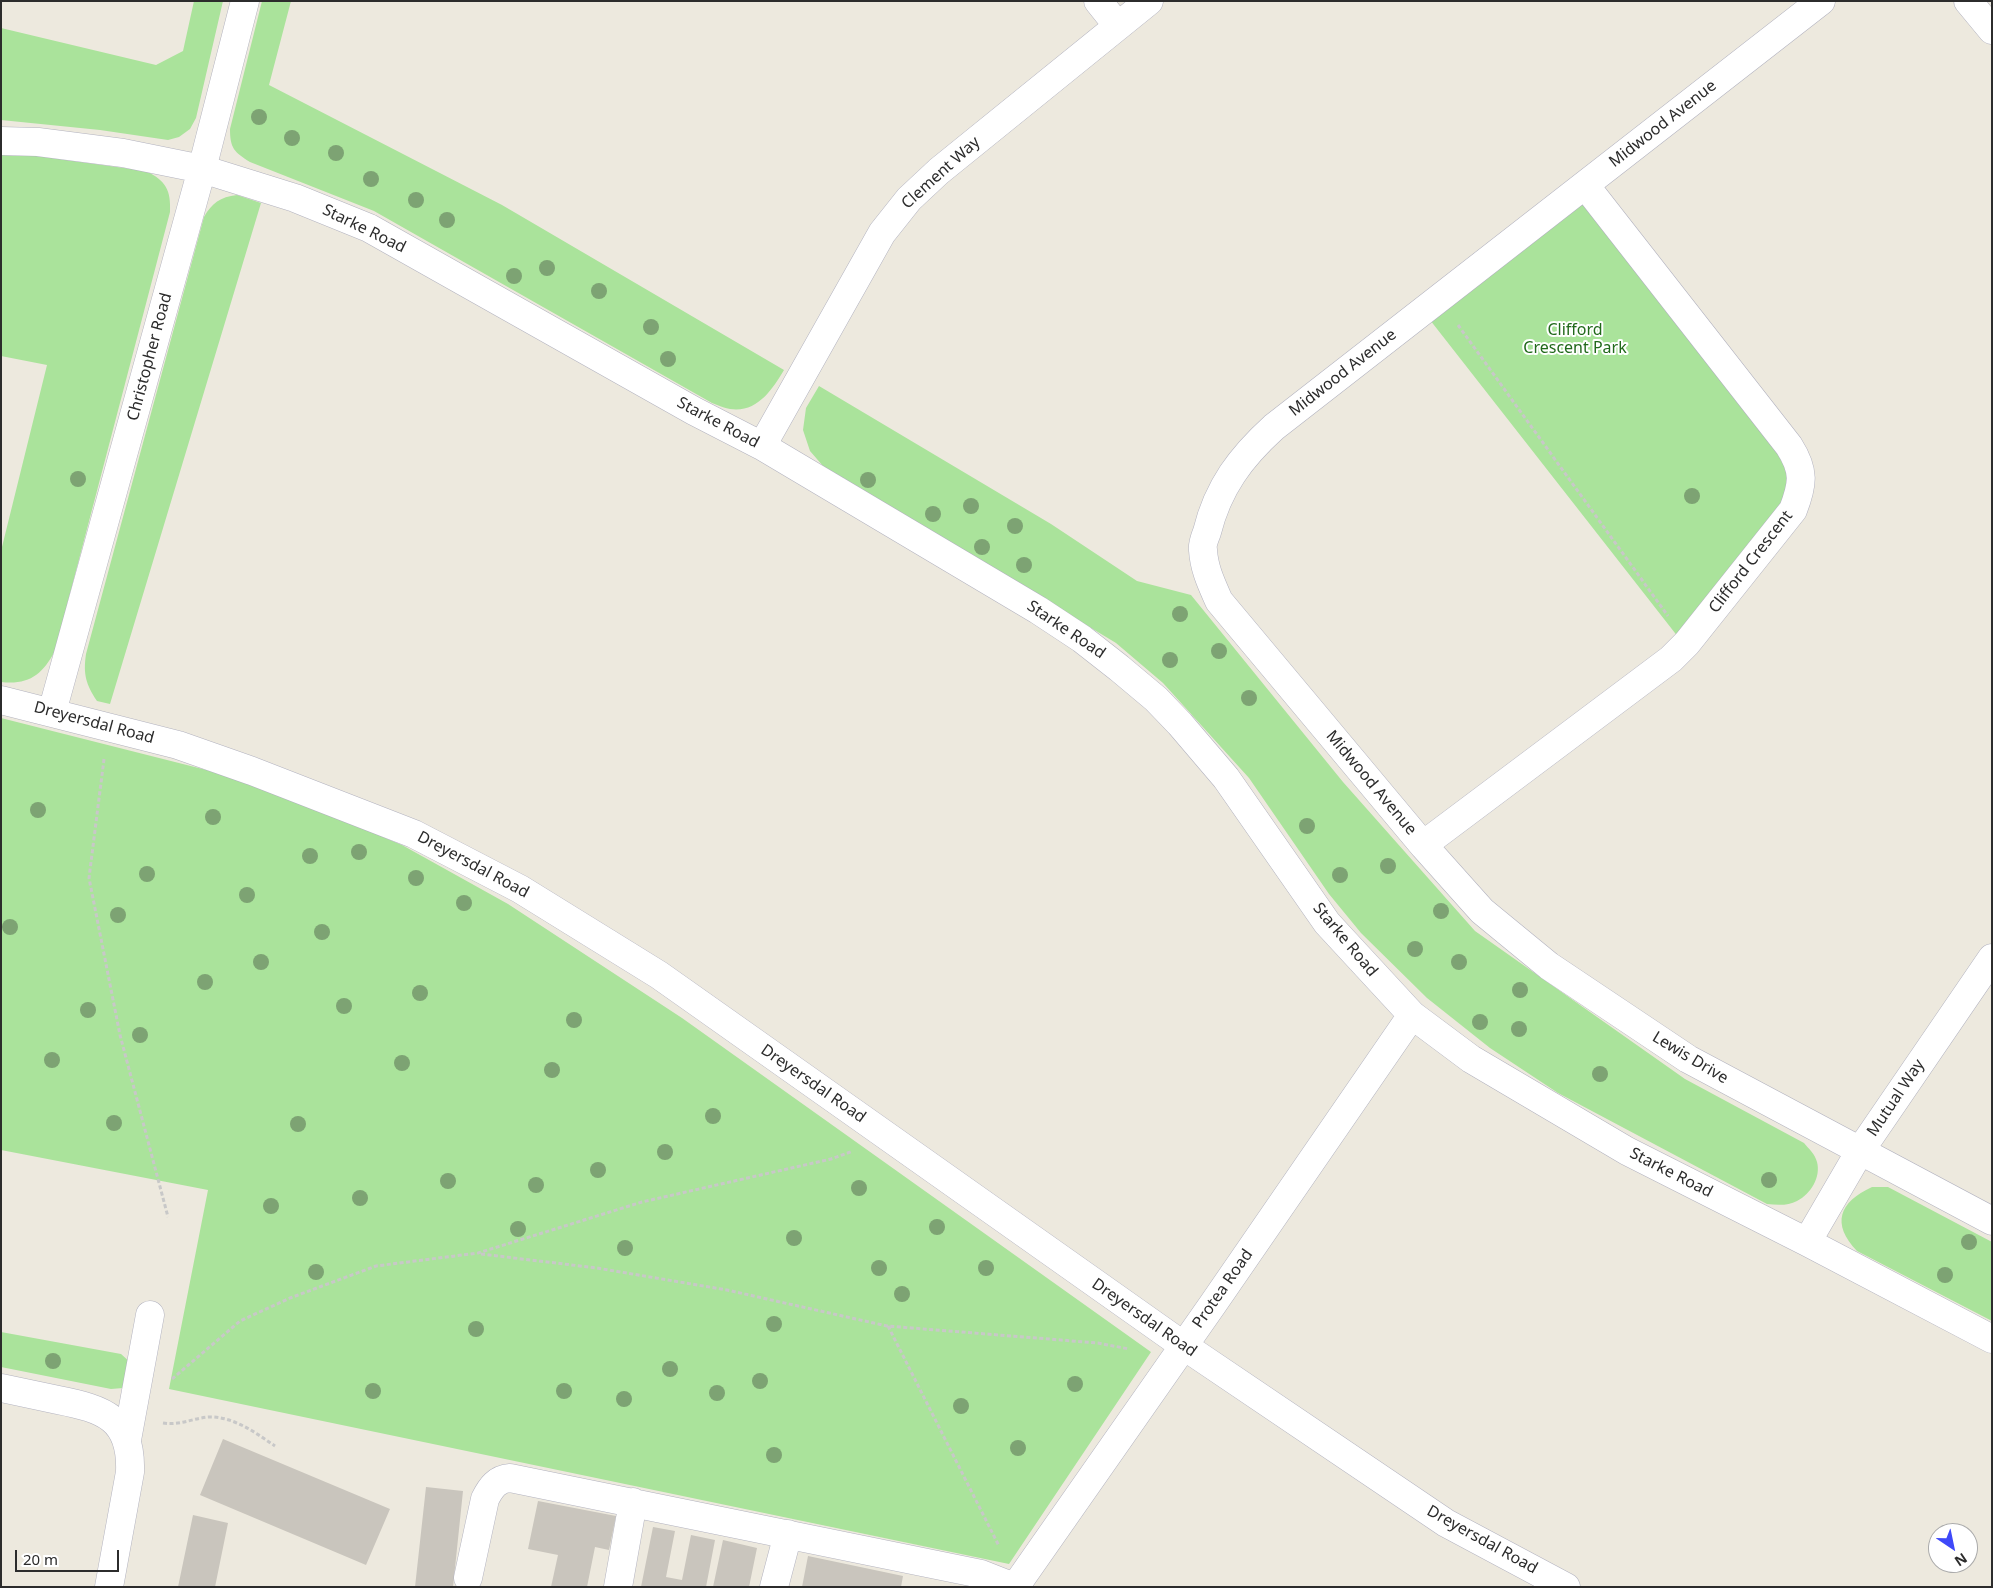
<!DOCTYPE html>
<html>
<head>
<meta charset="utf-8">
<style>
  body { margin:0 }
  #map { position:relative; width:1993px; height:1588px; overflow:hidden; background:#ede9de; font-family:"Noto Sans",sans-serif }
  canvas { display:block }
  .frame { position:absolute; inset:0; border:2px solid #2c2c2c; pointer-events:none }
  .north { position:absolute; left:1928px; top:1523px; width:50px; height:50px; box-sizing:border-box; background:#fff; border:1px solid #ababab; border-radius:50%; rotate:146deg; font-size:14px; font-weight:700; line-height:20px; text-align:center; color:#2c2c2c }
  .north::after { content:''; display:block; margin:auto; width:18px; height:22px; background:#3f49f9; clip-path:polygon(50% 0,100% 100%,50% 72%,0 100%) }
  .scale { position:absolute; left:15px; top:1550px; width:104px; height:22px; box-sizing:border-box; border:2px solid #2c2c2c; border-top:0; padding-left:6px; font-size:15px; line-height:18px; white-space:nowrap; color:#2c2c2c; -webkit-text-stroke:4px #fff; paint-order:stroke }
</style>
</head>
<body>
<div id="map">
<canvas width="1993" height="1588"></canvas>
<div class="frame"></div>
<div class="north">N</div>
<div class="scale">20 m</div>
</div>
<script>
const c = document.querySelector('canvas').getContext('2d');
c.lineJoin = 'round';
function fillPath(path, color) { c.fillStyle = color; c.fill(path, 'evenodd'); }
function stroke(path, color, width, dash) { c.strokeStyle = color; c.lineWidth = width; c.lineCap = dash ? 'butt' : 'round'; c.setLineDash(dash || []); c.stroke(path); }
function write(font, color, halo, rows, align = 'center') {
  c.font = font + ' "Noto Sans",sans-serif'; c.lineWidth = 4; c.setLineDash([]); c.textBaseline = 'middle'; c.strokeStyle = halo; c.fillStyle = color; for (const [text, x, y, turn = 0] of rows) {
    c.save(); c.translate(x, y); c.rotate((+turn || 0) * Math.PI / 180); c.textAlign = isNaN(turn) ? turn : align; if (halo) c.strokeText(text, 0, 0); c.fillText(text, 0, 0); c.restore();
  }
}
const green = new Path2D(`
  M 194,1 L 223,1 L 196,118 L 190,129 L 179,137 L 168,140 L 100,130 L 1,120 L 1,28 L 156,65 L 183,51 Z
  M 262,1 L 291,1 L 269,85 L 502,205 L 784,370 C 772,390 757,413 730,409 C 724,408 718,405 712,403 L 374,211 L 250,162 C 234,152 230,148 230,129 Z
  M 1,155 L 37,156 L 146,171 C 166,181 171,190 170,212 L 55,651 C 42,675 29,685 1,682 L 1,551 L 47,365 L 1,356 Z
  M 1585,185 L 1793,457 L 1796,490 L 1682,642 L 1423,311 Z
  M 237,195 L 261,203 L 110,704 L 97,701 C 86,684 83,675 86,654 L 204,217 C 212,203 220,197 237,195 Z
  M 819,386 L 1051,524 L 1137,581 L 1191,595 L 1343,782 L 1475,931 L 1685,1079 L 1804,1143 C 1809,1149 1815,1154 1817,1162 C 1821,1177 1811,1194 1797,1201 C 1788,1206 1777,1205 1767,1204 L 1558,1093 L 1490,1048 L 1427,998 L 1361,933 L 1329,894 L 1249,778 L 1163,683 L 1116,643 L 823,466 L 810,451 L 803,430 L 806,408 Z
  M 1,718 L 250,781 L 402,845 L 508,904 L 682,1018 L 1151,1352 L 1009,1564 L 169,1389 L 208,1190 L 1,1150 Z
  M 1872,1187 L 1888,1187 L 1992,1242 L 1992,1321 L 1857,1251 C 1831,1224 1839,1202 1872,1187 Z
  M 1,1332 L 121,1354 L 131,1363 L 123,1388 L 111,1389 L 1,1367 Z`);
const building = new Path2D(`
  M 223,1439 L 390,1509 L 366,1565 L 200,1495 Z
  M 426,1487 L 463,1491 L 453,1587 L 415,1587 Z
  M 538,1501 L 616,1516 L 609,1550 L 595,1547 L 587,1587 L 551,1587 L 558,1555 L 528,1549 Z
  M 193,1515 L 228,1523 L 215,1587 L 178,1587 Z
  M 653,1527 L 675,1531 L 666,1577 L 682,1580 L 691,1535 L 715,1540 L 706,1587 L 641,1587 Z
  M 723,1540 L 757,1548 L 749,1587 L 713,1587 Z
  M 808,1556 L 903,1576 L 901,1587 L 802,1587 Z`);
const path = new Path2D(`
  M 1458,325 L 1668,616
  M 104,759 L 89,878 L 120,1035 L 168,1217
  M 481,1254 L 597,1268 L 727,1290 L 887,1326 L 1098,1343 L 1129,1349
  M 888,1326 L 999,1546
  M 172,1379 L 240,1321 L 290,1298 L 376,1266 L 478,1253 L 642,1202 L 831,1159 L 853,1151
  M 163,1423 C 182,1426 197,1416 214,1417 C 237,1419 256,1433 275,1446`);
const minor = new Path2D(`
  M 1098,1 L 1118,26
  M 1821,1 L 1274,427 C 1241,457 1218,487 1207,532 C 1205,537 1202,545 1203,550 C 1204,569 1212,585 1219,601 L 1423,845 L 1482,911 L 1549,966 L 1688,1059 L 1992,1221
  M 1968,1 L 1992,30
  M 1,141 L 38,142 L 123,153 L 202,169 L 295,198 L 369,228 L 694,411 L 762,446 L 1038,610 L 1082,639 L 1119,668 L 1156,699 L 1180,724 L 1226,778 L 1327,923 L 1412,1015 L 1471,1059 L 1627,1151 L 1807,1242 L 1992,1339
  M 762,446 L 882,233 L 909,199 L 939,171 L 1149,1
  M 1,700 L 178,745 L 252,771 L 414,834 L 520,889 L 659,975 L 1184,1346 L 1446,1523 L 1566,1587
  M 52,712 L 202,169 L 245,1
  M 1423,845 L 1671,659 L 1687,643 L 1793,510 C 1803,484 1805,471 1789,446 L 1585,185
  M 1807,1242 L 1860,1151 L 1992,958
  M 1,1388 C 20,1392 39,1396 58,1400 C 104,1409 132,1418 130,1472 L 109,1587
  M 127,1440 L 150,1315
  M 468,1578 L 485,1499 C 491,1487 497,1479 510,1478 L 981,1574 L 1014,1587
  M 618,1587 L 633,1502
  M 774,1587 L 788,1534
  M 1015,1587 L 1213,1304 L 1412,1015`);
const trees = [
  [259,117],
  [292,138],
  [336,153],
  [371,179],
  [416,200],
  [447,220],
  [547,268],
  [514,276],
  [599,291],
  [651,327],
  [668,359],
  [78,479],
  [868,480],
  [1692,496],
  [971,506],
  [933,514],
  [1015,526],
  [982,547],
  [1024,565],
  [1180,614],
  [1219,651],
  [1170,660],
  [1249,698],
  [38,810],
  [213,817],
  [1307,826],
  [359,852],
  [310,856],
  [1388,866],
  [147,874],
  [1340,875],
  [416,878],
  [247,895],
  [464,903],
  [1441,911],
  [118,915],
  [10,927],
  [322,932],
  [1415,949],
  [261,962],
  [1459,962],
  [205,982],
  [1520,990],
  [420,993],
  [344,1006],
  [88,1010],
  [574,1020],
  [1480,1022],
  [1519,1029],
  [140,1035],
  [52,1060],
  [402,1063],
  [552,1070],
  [1600,1074],
  [713,1116],
  [114,1123],
  [298,1124],
  [665,1152],
  [598,1170],
  [1769,1180],
  [448,1181],
  [536,1185],
  [859,1188],
  [360,1198],
  [271,1206],
  [937,1227],
  [518,1229],
  [794,1238],
  [1969,1242],
  [625,1248],
  [879,1268],
  [986,1268],
  [316,1272],
  [1945,1275],
  [902,1294],
  [774,1324],
  [476,1329],
  [53,1361],
  [670,1369],
  [760,1381],
  [1075,1384],
  [373,1391],
  [564,1391],
  [717,1393],
  [624,1399],
  [961,1406],
  [1018,1448],
  [774,1455]
];
const streetNames = [
  ["Midwood Avenue",1663,124,-38],
  ["Clement Way",941,173,-42],
  ["Starke Road",364,229,26],
  ["Christopher Road",150,357,-75],
  ["Midwood Avenue",1343,373,-38],
  ["Starke Road",718,423,28],
  ["Clifford Crescent",1751,562,-52],
  ["Starke Road",1066,630,34],
  ["Dreyersdal Road",94,723,15],
  ["Midwood Avenue",1371,783,50],
  ["Dreyersdal Road",473,865,28],
  ["Starke Road",1345,940,50],
  ["Lewis Drive",1690,1058,31],
  ["Dreyersdal Road",813,1084,35],
  ["Mutual Way",1896,1098,-56],
  ["Starke Road",1671,1173,27],
  ["Protea Road",1223,1289,-55],
  ["Dreyersdal Road",1144,1318,35],
  ["Dreyersdal Road",1482,1540,29]
];
const parkNames = [
  ["Clifford",1575,330],
  ["Crescent Park",1575,348]
];
fillPath(green, '#aae39b');
fillPath(building, '#c9c5bd');
stroke(minor, '#b2b2bf', 29);
stroke(path, '#c8c8c8', 3, [4, 2.5]);
stroke(minor, '#fff', 28);
c.fillStyle = '#7da373';
for (const [x, y] of trees) { c.beginPath(); c.arc(x, y, 8, 0, 2 * Math.PI); c.fill(); }
write('16px', '#2c2c2c', '#fff', streetNames);
write('16px', '#21691b', '#fff', parkNames);
</script>
</body>
</html>
